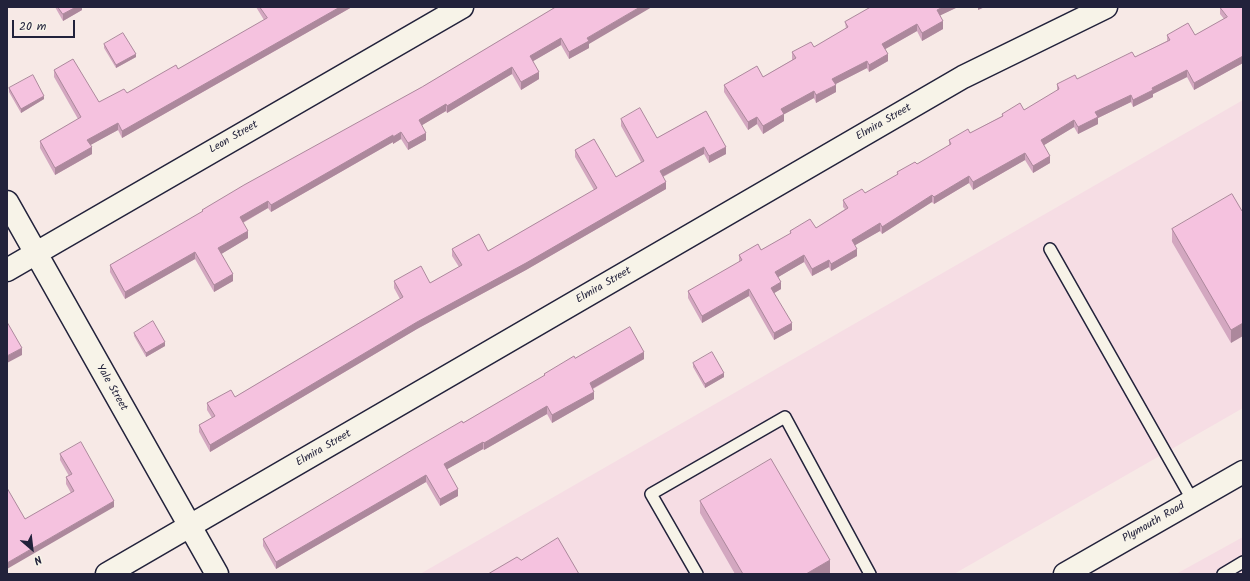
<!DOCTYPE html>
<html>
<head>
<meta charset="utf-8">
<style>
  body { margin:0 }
  #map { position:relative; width:1250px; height:581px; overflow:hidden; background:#f7e9e6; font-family:Kalam,sans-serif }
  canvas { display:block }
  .frame { position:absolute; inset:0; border:8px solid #22223b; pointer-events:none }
  .north { position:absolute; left:12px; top:529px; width:40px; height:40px; -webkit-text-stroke:3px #f7f3e8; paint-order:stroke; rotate:152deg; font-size:11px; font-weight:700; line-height:16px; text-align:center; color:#22223b }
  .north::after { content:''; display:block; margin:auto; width:14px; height:18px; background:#22223b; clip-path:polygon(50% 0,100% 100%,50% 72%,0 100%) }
  .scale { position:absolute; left:12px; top:20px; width:63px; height:18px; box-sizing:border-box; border:2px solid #22223b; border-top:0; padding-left:5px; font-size:12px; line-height:14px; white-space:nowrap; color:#22223b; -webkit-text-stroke:3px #f7f3e8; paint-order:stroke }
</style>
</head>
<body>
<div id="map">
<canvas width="1250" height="581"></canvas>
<div class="frame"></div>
<div class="north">N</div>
<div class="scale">20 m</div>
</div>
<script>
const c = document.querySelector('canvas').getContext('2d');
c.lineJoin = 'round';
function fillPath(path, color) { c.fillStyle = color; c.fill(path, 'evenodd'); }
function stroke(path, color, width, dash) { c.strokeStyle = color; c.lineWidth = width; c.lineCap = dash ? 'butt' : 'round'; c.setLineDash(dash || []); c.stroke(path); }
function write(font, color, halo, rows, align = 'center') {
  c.font = font + ' Kalam,sans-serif'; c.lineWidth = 3; c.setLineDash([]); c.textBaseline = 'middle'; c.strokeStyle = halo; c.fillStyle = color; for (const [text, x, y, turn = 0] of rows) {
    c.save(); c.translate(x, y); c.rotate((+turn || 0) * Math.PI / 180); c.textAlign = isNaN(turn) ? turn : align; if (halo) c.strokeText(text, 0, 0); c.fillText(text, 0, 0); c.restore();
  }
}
const built = new Path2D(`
  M 1243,100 L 1243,408 L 954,574 L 420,574 Z
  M 1243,537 L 1243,574 L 1176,574 Z`);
const lane = new Path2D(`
  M 1050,249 L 1193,501
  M 697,574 L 651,494 L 785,417 L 870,574
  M 1223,574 L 1243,562`);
const street = new Path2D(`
  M 7,202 L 217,574
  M 7,270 L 462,7
  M 107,574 L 963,77 L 1106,7`);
const secondary = new Path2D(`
  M 1065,574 L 1243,472`);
const wall = new Path2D(`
  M 55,7 L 82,7 L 82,10 L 63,21 Z
  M 256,7 L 352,7 L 122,138 L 118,130 L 90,145 L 92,154 L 55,175 L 40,148 L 40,141 L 78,119 L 54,77 L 54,70 L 99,102 L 127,93 L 178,69 L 264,20 Z
  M 556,7 L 589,44 L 589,48 L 569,59 L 561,45 L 533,61 L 539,79 L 521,90 L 512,74 L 447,113 L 446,111 L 422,125 L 426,140 L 408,150 L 401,139 L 393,144 L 393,142 L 271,212 L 268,208 L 243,223 L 248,238 L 221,254 L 233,281 L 214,292 L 195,259 L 125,299 L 110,272 L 110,265 L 202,212 L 202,210 L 422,87 Z
  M 871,7 L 958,7 L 940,15 L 943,29 L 922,41 L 917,31 L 885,49 L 888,61 L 869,72 L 867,68 L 835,84 L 836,92 L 816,103 L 814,98 L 784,114 L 784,121 L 763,134 L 757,124 L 748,130 L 724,92 L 724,85 L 763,77 L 792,60 L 792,52 L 814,47 L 846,29 L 845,22 Z
  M 1220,7 L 1243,7 L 1243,63 L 1194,90 L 1187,77 L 1153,94 L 1153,97 L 1133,107 L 1131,102 L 1098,118 L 1098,124 L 1078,134 L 1074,127 L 1044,145 L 1050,163 L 1033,173 L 1025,160 L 973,190 L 969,183 L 934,204 L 932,202 L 882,234 L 880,231 L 855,245 L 857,256 L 831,271 L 829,267 L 812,276 L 804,262 L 778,277 L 781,289 L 774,293 L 792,330 L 774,340 L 749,296 L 702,323 L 688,298 L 688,291 L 739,262 L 739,255 L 761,250 L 790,234 L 790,231 L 816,228 L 845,209 L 843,207 L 843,200 L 865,193 L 897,175 L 897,172 L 917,164 L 949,146 L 949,140 L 970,133 L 1002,116 L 1002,114 L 1024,110 L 1057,91 L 1057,84 L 1077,79 L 1135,57 L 1167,41 L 1167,35 L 1195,35 L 1224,19 L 1220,14 Z
  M 104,44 L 136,57 L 116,68 L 104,48 Z
  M 9,88 L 44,99 L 21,113 L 9,92 Z
  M 706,111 L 726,154 L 709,163 L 704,154 L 663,177 L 666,189 L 526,270 L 417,329 L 210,452 L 199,432 L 199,425 L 212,418 L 207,410 L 207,403 L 235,397 L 400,299 L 394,288 L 394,281 L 430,283 L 459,267 L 452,256 L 452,249 L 488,251 L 594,190 L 575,157 L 575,150 L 616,177 L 641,162 L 621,126 L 621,119 L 657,138 Z
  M 1242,211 L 1231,343 L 1172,242 L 1172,229 Z
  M 134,333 L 165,346 L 146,357 L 134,336 Z
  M 575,358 L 644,359 L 593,389 L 594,399 L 552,423 L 547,414 L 484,450 L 483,449 L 447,469 L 458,496 L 440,506 L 426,482 L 276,569 L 263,546 L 263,539 L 544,376 L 544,374 Z
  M 693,363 L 724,377 L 705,388 L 693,367 Z
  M 60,454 L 114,507 L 71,493 L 66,484 L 66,477 L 69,476 L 60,460 Z
  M 700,501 L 830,573 L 829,574 L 735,574 L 700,513 Z`);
const shadedWall = new Path2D(`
  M 76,7 L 82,7 L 82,10 L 63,21 L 63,14 Z
  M 340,7 L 352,7 L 122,138 L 122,131 Z
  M 640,7 L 652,7 L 589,44 L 589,48 L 569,59 L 569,52 L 587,38 Z
  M 943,7 L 958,7 L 937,17 L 937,10 Z
  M 978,7 L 985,7 L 978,10 Z
  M 943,21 L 943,29 L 922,41 L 922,33 Z
  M 917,24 L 917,31 L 882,51 L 882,44 Z
  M 561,38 L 561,45 L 530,63 L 530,56 Z
  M 136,54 L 136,57 L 116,68 L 116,65 Z
  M 888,54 L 888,61 L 869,72 L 869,65 Z
  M 1243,56 L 1243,63 L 1194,90 L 1194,83 Z
  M 867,61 L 867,68 L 832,86 L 832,79 Z
  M 512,67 L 512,74 L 447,113 L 447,106 Z
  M 1187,70 L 1187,77 L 1153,94 L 1153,97 L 1133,107 L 1133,100 L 1152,88 Z
  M 539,72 L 539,79 L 521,90 L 521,82 Z
  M 836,85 L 836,92 L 816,103 L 816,95 Z
  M 814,91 L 814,98 L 781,116 L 781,109 Z
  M 1131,95 L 1131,102 L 1098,118 L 1098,124 L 1078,134 L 1078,127 L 1095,112 Z
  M 44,96 L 44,99 L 21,113 L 21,109 Z
  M 446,104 L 446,111 L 419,127 L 419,120 Z
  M 784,114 L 784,121 L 763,134 L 763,126 Z
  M 757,117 L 757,124 L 748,130 L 748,122 Z
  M 1074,120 L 1074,127 L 1041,147 L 1041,140 Z
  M 118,123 L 118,130 L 87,147 L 87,140 Z
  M 401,132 L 401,139 L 393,144 L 393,137 Z
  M 426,133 L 426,140 L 408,150 L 408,143 Z
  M 393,135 L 393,142 L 271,212 L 271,205 Z
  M 92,147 L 92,154 L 55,175 L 55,168 Z
  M 704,147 L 704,154 L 660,178 L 660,171 Z
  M 726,147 L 726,154 L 709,163 L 709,156 Z
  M 1025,153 L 1025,160 L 973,190 L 973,182 Z
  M 1050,156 L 1050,163 L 1033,173 L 1033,166 Z
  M 969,176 L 969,183 L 934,204 L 934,197 Z
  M 666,182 L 666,189 L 526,270 L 417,329 L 210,452 L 210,445 L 417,322 Z
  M 932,195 L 932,202 L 882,234 L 882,227 Z
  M 268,201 L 268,208 L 240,224 L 240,217 Z
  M 880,223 L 880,231 L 852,247 L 852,240 Z
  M 248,231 L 248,238 L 218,256 L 218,248 Z
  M 857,249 L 857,256 L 831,271 L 831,264 Z
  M 195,252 L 195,259 L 125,299 L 125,292 Z
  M 804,255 L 804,262 L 775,279 L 775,272 Z
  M 829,260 L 829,267 L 812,276 L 812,269 Z
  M 233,274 L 233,281 L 214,292 L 214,285 Z
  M 781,282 L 781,289 L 771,295 L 771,288 Z
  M 749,289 L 749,296 L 702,323 L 702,316 Z
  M 792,323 L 792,330 L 774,340 L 774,333 Z
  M 1243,323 L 1243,336 L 1231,343 L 1231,330 Z
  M 165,342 L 165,346 L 146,357 L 146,353 Z
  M 22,348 L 22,355 L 7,363 L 7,356 Z
  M 644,352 L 644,359 L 590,390 L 590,383 Z
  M 724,373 L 724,377 L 705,388 L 705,384 Z
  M 594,392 L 594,399 L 552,423 L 552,415 Z
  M 547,406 L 547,414 L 484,450 L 484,443 Z
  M 483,442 L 483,449 L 444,471 L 444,464 Z
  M 426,475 L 426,482 L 276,569 L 276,562 Z
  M 458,489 L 458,496 L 440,506 L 440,499 Z
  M 114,501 L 114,507 L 7,569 L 7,563 Z
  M 830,560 L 830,573 L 829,574 L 806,574 Z`);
const building = new Path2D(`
  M 58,7 L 76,7 L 63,14 Z
  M 260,7 L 340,7 L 122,131 L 118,123 L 87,140 L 92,147 L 55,168 L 40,141 L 81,117 L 54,70 L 73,59 L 99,102 L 124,89 L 127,93 L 176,65 L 178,69 L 267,18 Z
  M 556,7 L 640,7 L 587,38 L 589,41 L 569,52 L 561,38 L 530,56 L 539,72 L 521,82 L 512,67 L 447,106 L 446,104 L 419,120 L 426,133 L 408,143 L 401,132 L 393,137 L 393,135 L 271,205 L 268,201 L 240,217 L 248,231 L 218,248 L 233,274 L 214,285 L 195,252 L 125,292 L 110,265 L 203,211 L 202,210 L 244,185 L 422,87 Z
  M 871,7 L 943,7 L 937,10 L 943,21 L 922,33 L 917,24 L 882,44 L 888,54 L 869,65 L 867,61 L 832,79 L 836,85 L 816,95 L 814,91 L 781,109 L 784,114 L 763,126 L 757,117 L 748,122 L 724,85 L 757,66 L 763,77 L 796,58 L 792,52 L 811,42 L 814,47 L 848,27 L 845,22 Z
  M 1220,7 L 1243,7 L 1243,56 L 1194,83 L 1187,70 L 1152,88 L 1153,90 L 1133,100 L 1131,95 L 1095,112 L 1098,117 L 1078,127 L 1074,120 L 1041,140 L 1050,156 L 1033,166 L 1025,153 L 973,182 L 969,176 L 934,197 L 932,195 L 882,227 L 880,223 L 852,240 L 857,249 L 831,264 L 829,260 L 812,269 L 804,255 L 775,272 L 781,282 L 771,288 L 792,323 L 774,333 L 749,289 L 702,316 L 688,291 L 742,260 L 739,255 L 758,244 L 761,250 L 791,233 L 790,231 L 810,219 L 816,228 L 848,208 L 843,200 L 862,189 L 865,193 L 898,174 L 897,172 L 915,162 L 917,164 L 951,144 L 949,140 L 968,129 L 970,133 L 1003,116 L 1002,114 L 1020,103 L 1024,110 L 1059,89 L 1057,84 L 1075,75 L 1077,79 L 1132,52 L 1135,57 L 1170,40 L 1167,35 L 1188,23 L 1195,35 L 1227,17 Z
  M 123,33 L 136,54 L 116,65 L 104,44 Z
  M 33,75 L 44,96 L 21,109 L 9,88 Z
  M 640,108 L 657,138 L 706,111 L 726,147 L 709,156 L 704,147 L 660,171 L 666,182 L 526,263 L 417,322 L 210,445 L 199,425 L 215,416 L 207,403 L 231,390 L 235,397 L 403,297 L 394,281 L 421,266 L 430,283 L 462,265 L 452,249 L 479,234 L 488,251 L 597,188 L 575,150 L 594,139 L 616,177 L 644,161 L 621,119 Z
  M 1232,194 L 1242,211 L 1243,210 L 1243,323 L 1231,330 L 1172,229 Z
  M 153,321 L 165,342 L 146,353 L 134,333 Z
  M 7,322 L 22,348 L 7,356 Z
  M 630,327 L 644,352 L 590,383 L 594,392 L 552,415 L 547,406 L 484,443 L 483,442 L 444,464 L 458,489 L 440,499 L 426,475 L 276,562 L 263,539 L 412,450 L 462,421 L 463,423 L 545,375 L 544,374 L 574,356 L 575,358 Z
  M 712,352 L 724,373 L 705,384 L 693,363 Z
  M 81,442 L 114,501 L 7,563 L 7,488 L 25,519 L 74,491 L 66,477 L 72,474 L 60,454 Z
  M 771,459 L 830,560 L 806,574 L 743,574 L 700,501 Z
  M 558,538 L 579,574 L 488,574 L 517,557 L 521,560 Z`);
const streetNames = [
  ["Elmira Street",884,123,-30],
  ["Leon Street",234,138,-30],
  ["Elmira Street",604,286,-30],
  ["Yale Street",111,388,60],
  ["Elmira Street",324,449,-30],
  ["Plymouth Road",1154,523,-30]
];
fillPath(built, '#f6dde4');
stroke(lane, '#22223b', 14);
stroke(street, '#22223b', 25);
stroke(secondary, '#22223b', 25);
stroke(lane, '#f7f3e8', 11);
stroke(street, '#f7f3e8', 22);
stroke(secondary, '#f7f3e8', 22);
fillPath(wall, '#d3a7c0');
fillPath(shadedWall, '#ac889c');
fillPath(building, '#f5c2df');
stroke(building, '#ac889c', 1);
write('11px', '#22223b', '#f7f3e8', streetNames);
</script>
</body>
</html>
